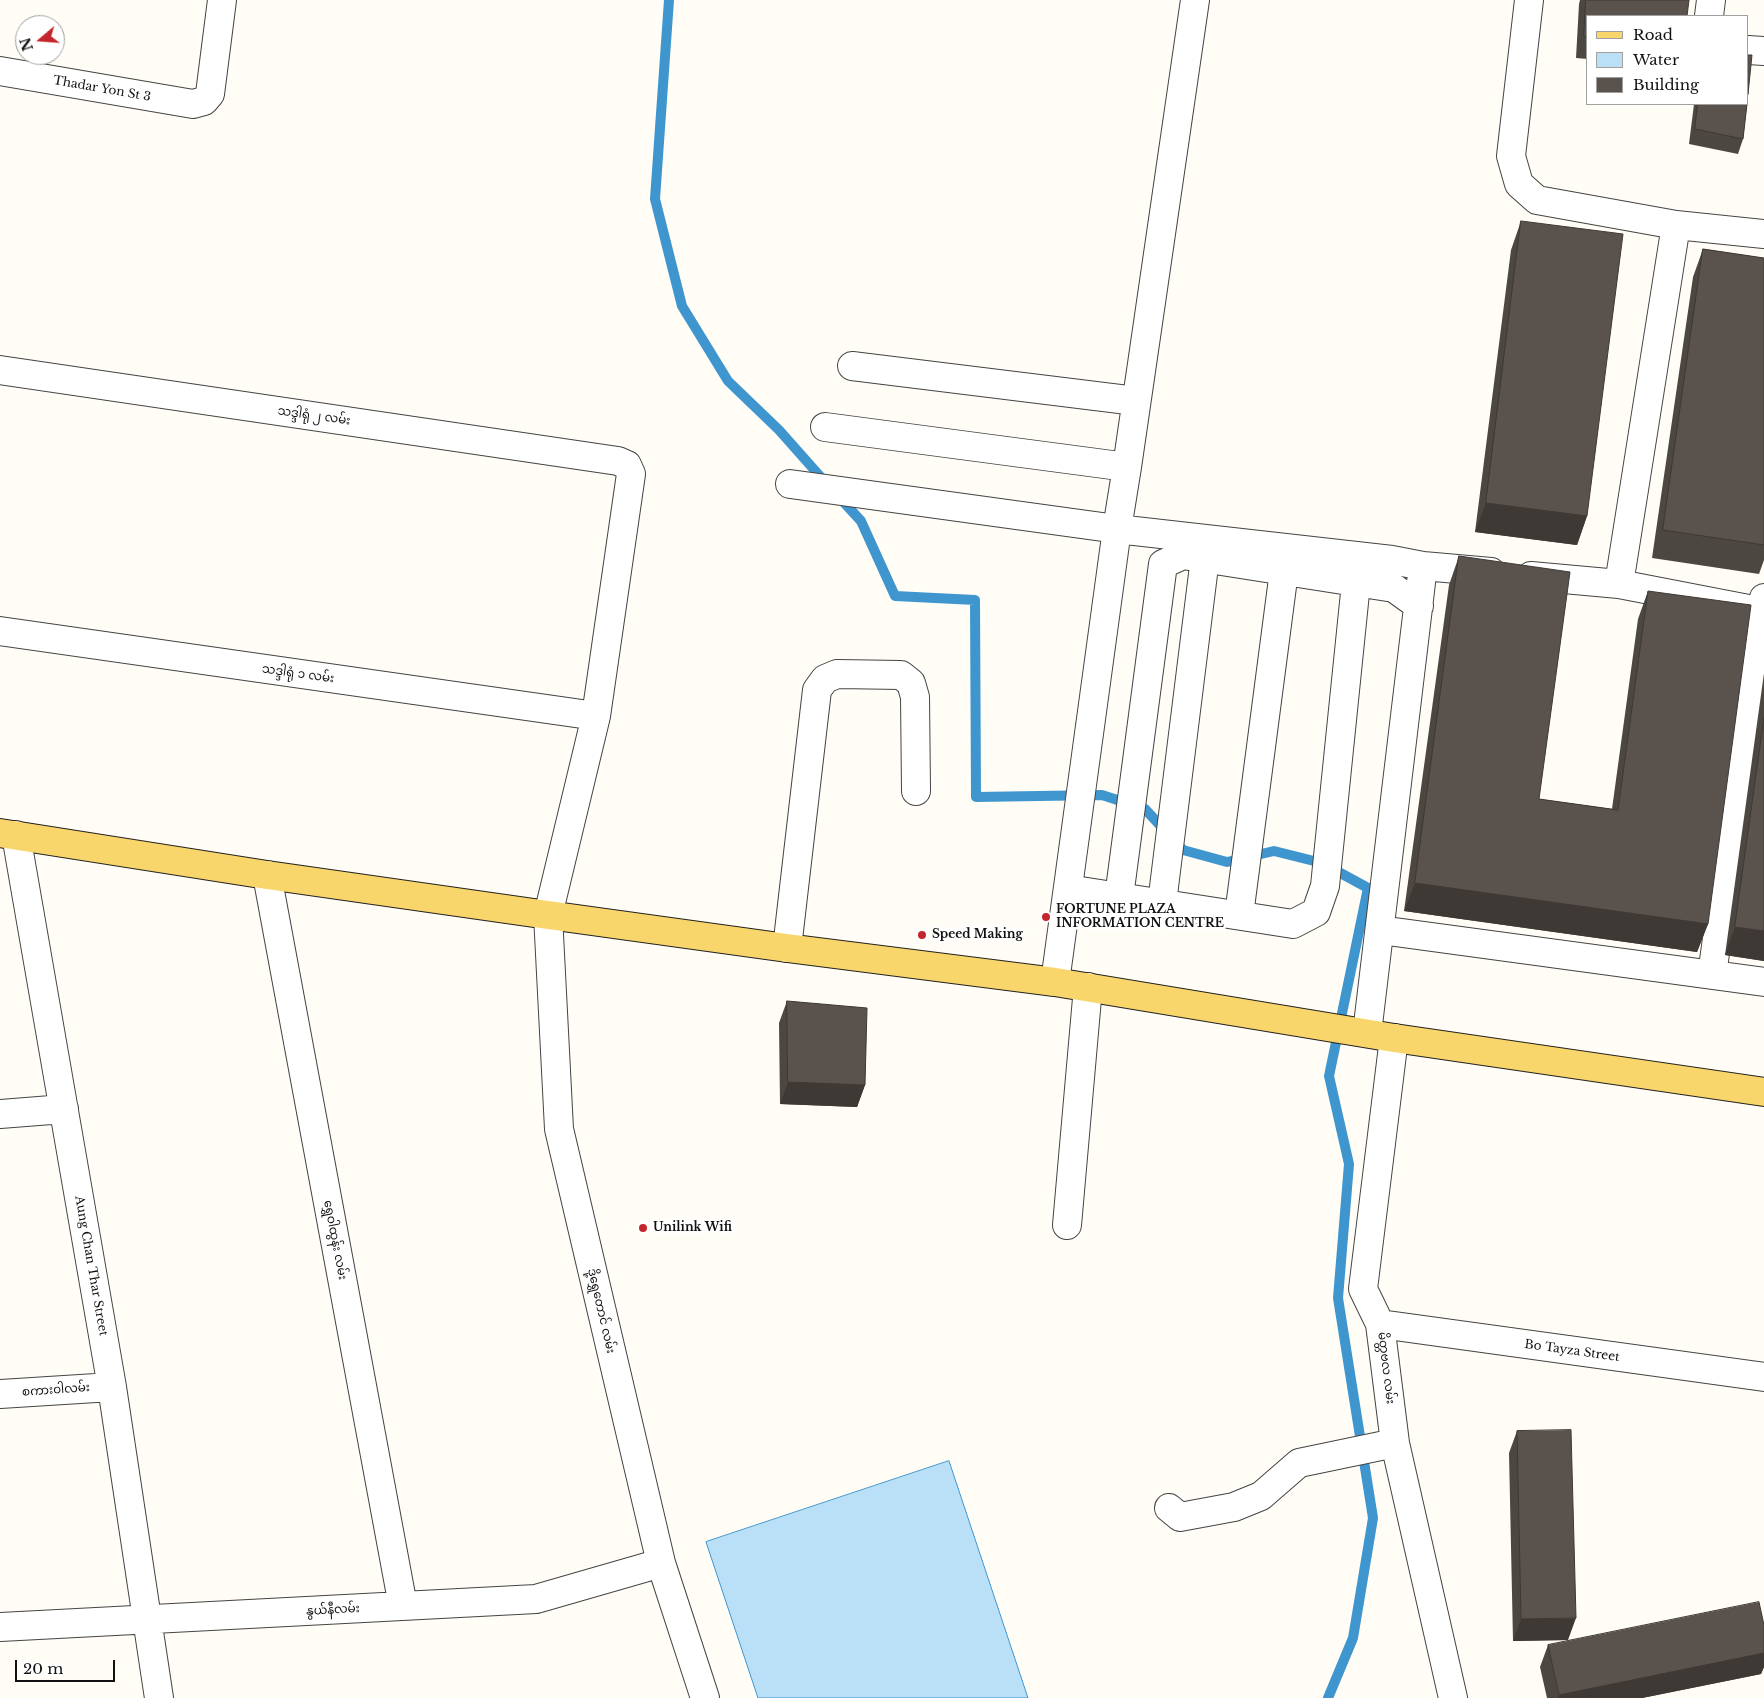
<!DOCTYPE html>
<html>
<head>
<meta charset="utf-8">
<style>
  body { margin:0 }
  #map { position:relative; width:1764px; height:1698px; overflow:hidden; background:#fffdf5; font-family:"Libre Baskerville",serif }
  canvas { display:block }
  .legend { position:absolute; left:1586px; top:15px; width:162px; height:90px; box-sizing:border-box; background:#fff; border:1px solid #a0a0a0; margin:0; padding:6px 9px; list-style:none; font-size:15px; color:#111 }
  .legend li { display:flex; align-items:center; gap:10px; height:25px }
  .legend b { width:25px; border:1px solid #a0a0a0 }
  .north { position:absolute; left:15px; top:15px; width:50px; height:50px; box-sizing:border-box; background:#fff; border:1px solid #a0a0a0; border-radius:50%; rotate:252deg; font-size:14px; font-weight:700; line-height:20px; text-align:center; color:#111 }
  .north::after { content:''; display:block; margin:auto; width:18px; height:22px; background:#c4262e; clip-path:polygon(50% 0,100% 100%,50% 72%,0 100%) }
  .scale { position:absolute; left:15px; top:1660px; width:100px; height:22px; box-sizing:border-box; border:2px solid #111; border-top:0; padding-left:6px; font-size:15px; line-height:18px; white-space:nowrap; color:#111; -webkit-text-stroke:4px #fff; paint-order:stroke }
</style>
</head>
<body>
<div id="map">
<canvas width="1764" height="1698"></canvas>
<ul class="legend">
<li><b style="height:6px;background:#f9d66b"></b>Road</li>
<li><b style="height:14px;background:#b9e0f7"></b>Water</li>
<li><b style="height:14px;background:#5a524d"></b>Building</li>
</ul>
<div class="north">N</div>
<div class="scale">20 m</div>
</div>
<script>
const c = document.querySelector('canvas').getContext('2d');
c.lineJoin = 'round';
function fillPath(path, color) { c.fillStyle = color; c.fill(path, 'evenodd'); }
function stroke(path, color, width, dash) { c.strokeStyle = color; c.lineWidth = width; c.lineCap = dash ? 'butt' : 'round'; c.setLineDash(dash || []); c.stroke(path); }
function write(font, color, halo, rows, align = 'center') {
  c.font = font + ' "Libre Baskerville","Noto Sans Myanmar",serif'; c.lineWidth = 5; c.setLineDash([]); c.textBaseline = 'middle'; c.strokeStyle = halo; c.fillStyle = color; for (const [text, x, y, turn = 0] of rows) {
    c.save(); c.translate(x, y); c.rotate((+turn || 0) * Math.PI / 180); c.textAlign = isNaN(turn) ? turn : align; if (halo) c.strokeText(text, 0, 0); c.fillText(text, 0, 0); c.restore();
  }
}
const water = new Path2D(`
  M 949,1461 L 1028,1698 L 758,1698 L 706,1542 Z`);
const stream = new Path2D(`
  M 669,0 L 655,199 L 682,306 L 728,381 L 779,430 L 826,483
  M 839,497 L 861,521 L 895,596 L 975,600 L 976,797 L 1102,795 L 1145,809 L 1183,850 L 1227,862 L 1274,851 L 1322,863 L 1368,888 L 1329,1076 L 1349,1164 L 1338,1298 L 1373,1518 L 1353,1638 L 1328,1698`);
const minor = new Path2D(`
  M 1529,0 L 1511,156 L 1519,184 L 1537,200 L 1676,225 L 1764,234
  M 1709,16 L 1711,0
  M 1748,50 L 1764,51
  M 0,71 L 193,104 L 204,101 L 210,94 L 222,0
  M 1676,225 L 1619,584 L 1764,612
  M 852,366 L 1136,401
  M 0,370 L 618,461 L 627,465 L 631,474 L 596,716 L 548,915 L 559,1129 L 661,1563 L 705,1698
  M 825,427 L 1127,467
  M 790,484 L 1117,529 L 1127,467 L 1195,0
  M 1423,566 L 1491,572
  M 1531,576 L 1619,584
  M 1356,583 L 1325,886 L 1316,912 L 1293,924 L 1119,897 L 1163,564 L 1183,555 L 1394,588 L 1419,606
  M 0,631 L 596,716
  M 16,835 L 112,1387 L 159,1698
  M 267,875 L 403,1606
  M 1068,889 L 1119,897
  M 1162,903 L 1205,558
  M 1239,915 L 1284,571
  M 1380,930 L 1764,982
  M 787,948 L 817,690 L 825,679 L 837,674 L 901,675 L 911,683 L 915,697 L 916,791
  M 1712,975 L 1764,598
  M 1055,982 L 1117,529 L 1392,560 L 1423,566 L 1367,1033
  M 1394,1038 L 1363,1289 L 1380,1324 L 1395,1443 L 1453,1698
  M 0,1114 L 64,1109
  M 1067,1225 L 1088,987
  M 1380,1324 L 1764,1377
  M 0,1394 L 112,1387
  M 1169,1508 L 1180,1517 L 1234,1507 L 1261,1496 L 1299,1463 L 1395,1443
  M 0,1627 L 536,1599 L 661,1563`);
const major = new Path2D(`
  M 0,833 L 267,875 L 548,915 L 787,948 L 1055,982 L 1394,1038 L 1764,1092`);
const wall = new Path2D(`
  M 1580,0 L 1689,0 L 1588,16 L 1588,59 L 1576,58 L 1579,4 Z
  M 1694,104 L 1747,104 L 1743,139 L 1738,154 L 1689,144 Z
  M 1521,221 L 1587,516 L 1577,545 L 1475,532 L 1511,250 Z
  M 1703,249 L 1764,258 L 1764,560 L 1759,574 L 1652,558 L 1693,277 Z
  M 1459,556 L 1539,799 L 1612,809 L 1638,619 L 1648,591 L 1708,924 L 1697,952 L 1404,911 L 1449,585 Z
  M 1764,673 L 1764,961 L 1725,955 Z
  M 787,1001 L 865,1085 L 857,1107 L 780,1104 L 779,1023 Z
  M 1517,1431 L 1568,1640 L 1513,1641 L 1509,1453 Z
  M 1764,1625 L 1764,1667 L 1761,1674 L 1642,1698 L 1547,1698 L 1540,1667 L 1548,1645 Z`);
const shadedWall = new Path2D(`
  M 1486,503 L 1587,516 L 1577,545 L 1475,532 Z
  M 1415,883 L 1708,924 L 1697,952 L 1404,911 Z
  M 1735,927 L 1764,931 L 1764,961 L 1725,955 Z
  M 788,1082 L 865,1085 L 857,1107 L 780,1104 Z
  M 1576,1618 L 1568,1640 L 1513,1641 L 1521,1619 Z
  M 1764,1653 L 1764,1667 L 1761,1674 L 1642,1698 L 1558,1698 L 1559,1695 Z`);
const building = new Path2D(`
  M 1586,0 L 1689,0 L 1687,16 L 1588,16 L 1588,37 L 1584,36 Z
  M 1748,55 L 1752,55 L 1748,94 Z
  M 1698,104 L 1747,104 L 1743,139 L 1695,129 Z
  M 1521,221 L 1623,234 L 1587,516 L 1486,503 Z
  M 1703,249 L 1764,258 L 1764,545 L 1663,530 Z
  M 1459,556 L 1570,572 L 1539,799 L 1618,810 L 1648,591 L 1751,605 L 1708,924 L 1415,883 Z
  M 1764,718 L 1764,931 L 1735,927 Z
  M 787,1001 L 867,1008 L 865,1085 L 788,1082 Z
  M 1571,1430 L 1576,1618 L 1521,1619 L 1517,1431 Z
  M 1759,1602 L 1764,1625 L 1764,1653 L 1559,1695 L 1548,1645 Z`);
const markers = [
  [1046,917,5,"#c4262e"],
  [922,935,5,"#c4262e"],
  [643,1228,5,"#c4262e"]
];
const streetNames = [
  ["Thadar Yon St 3",102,89,10],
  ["သဒ္ဒါရုံ ၂ လမ်း",314,416,8],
  ["သဒ္ဒါရုံ ၁ လမ်း",298,674,8],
  ["ရွှေဝါထွန်း လမ်း",335,1240,79],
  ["Aung Chan Thar Street",91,1266,80],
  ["ဒို့ရွှေတောင် လမ်း",601,1311,77],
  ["Bo Tayza Street",1572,1351,8],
  ["မိတ္တဗလ လမ်း",1386,1368,83],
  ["စကား၀ါလမ်း",56,1390,-4],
  ["နွယ်နီလမ်း",333,1610,-3]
];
const poiNames = [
  ["FORTUNE PLAZA",1056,910],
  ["INFORMATION CENTRE",1056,924],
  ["Speed Making",932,935],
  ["Unilink Wifi",653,1228]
];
fillPath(water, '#b9e0f7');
stroke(water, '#3f96cf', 1);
stroke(stream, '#3f96cf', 10);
stroke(minor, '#444', 30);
stroke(major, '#222', 30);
stroke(minor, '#fff', 28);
stroke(major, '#f9d66b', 28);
fillPath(wall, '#4d4742');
fillPath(shadedWall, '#3f3936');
fillPath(building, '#5a524d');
stroke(building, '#3f3936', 1);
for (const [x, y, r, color] of markers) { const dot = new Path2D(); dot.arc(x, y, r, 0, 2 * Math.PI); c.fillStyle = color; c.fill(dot); stroke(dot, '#fff', 2); }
write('12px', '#111', '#fff', streetNames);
write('bold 12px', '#111', '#fff', poiNames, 'left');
</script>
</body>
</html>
